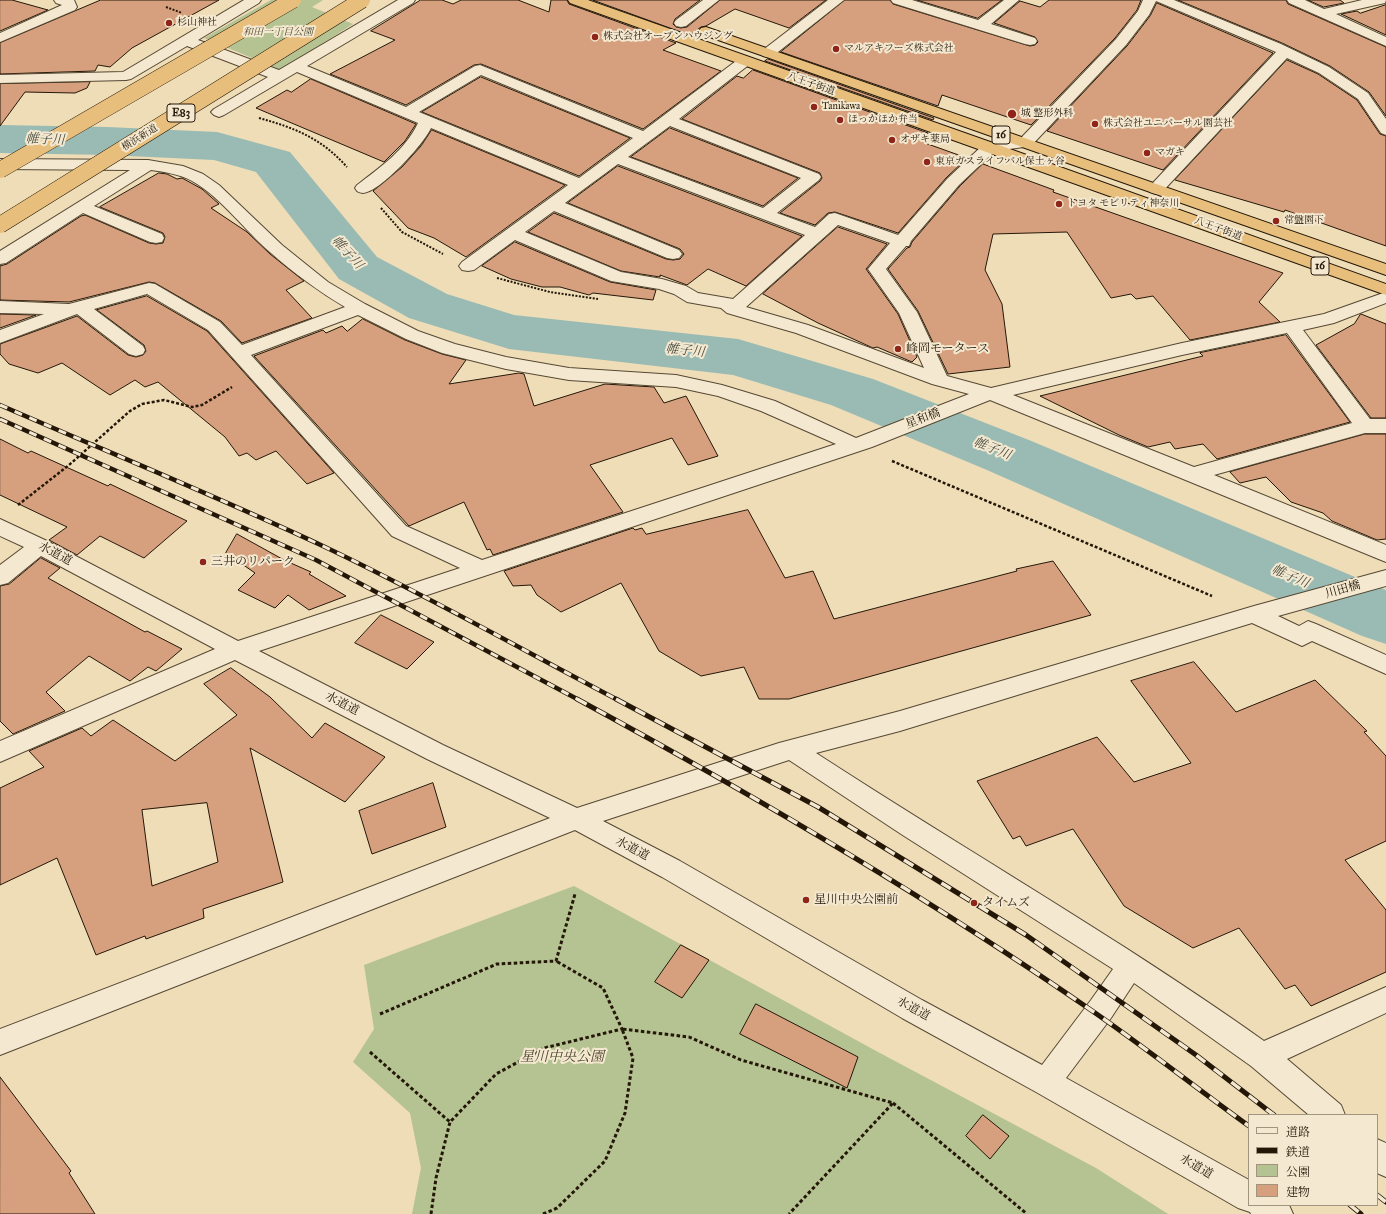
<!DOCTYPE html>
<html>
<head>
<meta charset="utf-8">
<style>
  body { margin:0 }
  #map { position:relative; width:1386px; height:1214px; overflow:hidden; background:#eeddb7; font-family:"IM FELL Great Primer","Noto Serif JP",serif }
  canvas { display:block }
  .legend { position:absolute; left:1248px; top:1114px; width:130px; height:92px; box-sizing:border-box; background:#f4e9d0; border:1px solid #a19580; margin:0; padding:5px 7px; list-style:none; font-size:12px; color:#241708 }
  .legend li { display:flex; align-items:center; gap:8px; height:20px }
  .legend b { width:20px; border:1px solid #a19580 }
</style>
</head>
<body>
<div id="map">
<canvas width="1386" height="1214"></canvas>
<ul class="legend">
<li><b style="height:5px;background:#f4e9d0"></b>道路</li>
<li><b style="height:5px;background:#241708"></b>鉄道</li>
<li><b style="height:11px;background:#b5c292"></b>公園</li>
<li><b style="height:11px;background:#d6a07e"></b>建物</li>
</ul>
</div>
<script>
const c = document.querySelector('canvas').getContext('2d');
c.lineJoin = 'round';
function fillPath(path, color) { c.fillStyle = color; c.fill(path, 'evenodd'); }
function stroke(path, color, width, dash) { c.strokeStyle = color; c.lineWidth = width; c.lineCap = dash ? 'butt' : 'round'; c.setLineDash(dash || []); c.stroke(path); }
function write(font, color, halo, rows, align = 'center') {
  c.font = font + ' "IM FELL Great Primer","Noto Serif JP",serif'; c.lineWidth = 4; c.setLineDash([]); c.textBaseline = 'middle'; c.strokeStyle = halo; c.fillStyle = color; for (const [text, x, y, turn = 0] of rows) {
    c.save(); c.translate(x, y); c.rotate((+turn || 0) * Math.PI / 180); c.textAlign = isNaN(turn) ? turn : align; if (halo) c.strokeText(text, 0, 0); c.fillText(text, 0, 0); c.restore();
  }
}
const green = new Path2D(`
  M 271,0 L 323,0 L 312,7 L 353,24 L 281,70 L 204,38 Z
  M 574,886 L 878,1052 L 1096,1168 L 1168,1214 L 412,1214 L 421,1168 L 410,1113 L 353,1062 L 374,1029 L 364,965 Z`);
const river = new Path2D(`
  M 0,125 L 107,127 L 217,132 L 290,152 L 377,257 L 447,294 L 514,315 L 738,339 L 873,379 L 1029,440 L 1386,590 L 1386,644 L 1362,636 L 987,470 L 831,405 L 733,375 L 509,349 L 409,318 L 339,279 L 256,172 L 214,160 L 107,155 L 0,153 Z`);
const building = new Path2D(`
  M 0,0 L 12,0 L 48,10 L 0,31 Z
  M 101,0 L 219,0 L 132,48 L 110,67 L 98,65 L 95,71 L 0,74 L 0,43 Z
  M 421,0 L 442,0 L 453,4 L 461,0 L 518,0 L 549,12 L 551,0 L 567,0 L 569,4 L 676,43 L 663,50 L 721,71 L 643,129 L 481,64 L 474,65 L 406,105 L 330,74 L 395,40 L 371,31 Z
  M 593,0 L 700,0 L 675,19 L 673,24 L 676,27 L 681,28 L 687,27 L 720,0 L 826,0 L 789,28 L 735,9 L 706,26 L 701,27 L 690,35 Z
  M 845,0 L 890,0 L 893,4 L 1030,46 L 1035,45 L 1038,42 L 1035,37 L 994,23 L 1020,1 L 1040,7 L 1049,0 L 1141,0 L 1137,10 L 1115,38 L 1031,125 L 942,95 L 938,106 L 781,52 Z
  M 917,0 L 1002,0 L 978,18 Z
  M 1178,0 L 1286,0 L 1288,4 L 1386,47 L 1386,116 L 1369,92 L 1330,66 L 1282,43 Z
  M 1308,0 L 1340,0 L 1344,3 L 1324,7 Z
  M 1157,3 L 1273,53 L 1163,170 L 1047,131 L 1127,46 L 1150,16 Z
  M 1386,5 L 1386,35 L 1341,14 L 1357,11 L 1360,13 Z
  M 768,59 L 934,118 L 933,120 L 765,61 Z
  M 1287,60 L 1318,74 L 1357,100 L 1380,134 L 1386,136 L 1386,246 L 1285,210 L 1284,212 L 1175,180 Z
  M 753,70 L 928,133 L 925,143 L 967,158 L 946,178 L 898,233 L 835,212 L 828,213 L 815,225 L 780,213 L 820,181 L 822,178 L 820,173 L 682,119 L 737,76 L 743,78 Z
  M 481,77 L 630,138 L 579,176 L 422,112 Z
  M 311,79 L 416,124 L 405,141 L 384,162 L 256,108 L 287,90 L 291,92 Z
  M 90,82 L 87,88 L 75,93 L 25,92 L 0,126 L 0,84 Z
  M 670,128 L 798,178 L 763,206 L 631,157 Z
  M 432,130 L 565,185 L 466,257 L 434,238 L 408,228 L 373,191 L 402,167 L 421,146 Z
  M 983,164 L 1054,190 L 1053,192 L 1283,273 L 1259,302 L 1280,322 L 1190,340 L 1153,296 L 1136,299 L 1131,294 L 1111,298 L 1067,232 L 993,234 L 985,270 L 1002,304 L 1010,367 L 948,374 L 918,311 L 888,269 L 907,248 L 910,247 L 912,242 L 960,186 Z
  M 618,166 L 802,236 L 746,286 L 708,269 L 687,285 L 660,275 L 660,277 L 621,271 L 528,232 L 554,213 L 666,259 L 673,260 L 680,259 L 684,254 L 680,249 L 568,203 Z
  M 159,173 L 167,174 L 177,179 L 182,178 L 202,189 L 219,204 L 211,208 L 247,232 L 270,254 L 304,281 L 286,290 L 312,318 L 242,343 L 221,321 L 155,283 L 149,282 L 69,302 L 0,300 L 0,266 L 7,264 L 81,216 L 85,215 L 149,243 L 156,244 L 163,243 L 165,237 L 163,233 L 100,207 Z
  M 838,227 L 887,244 L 866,269 L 898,314 L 917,357 L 912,362 L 877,347 L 873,348 L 818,323 L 763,294 Z
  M 515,242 L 610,282 L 656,290 L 653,300 L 593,293 L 589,295 L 560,287 L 542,287 L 511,279 L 482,266 Z
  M 147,296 L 207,331 L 334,473 L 307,484 L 276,451 L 256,460 L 247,453 L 239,456 L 225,437 L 158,382 L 145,387 L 135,380 L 110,395 L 62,363 L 38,373 L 9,364 L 0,354 L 0,344 L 77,316 L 128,355 L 136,357 L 143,355 L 146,351 L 144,345 L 97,310 Z
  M 0,314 L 36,315 L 0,328 Z
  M 1361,314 L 1386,324 L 1386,418 L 1371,418 L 1316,345 L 1354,324 Z
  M 363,319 L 405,340 L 442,354 L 466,360 L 449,384 L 519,373 L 524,374 L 534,406 L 605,384 L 654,387 L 664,403 L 686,396 L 718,456 L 688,465 L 672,438 L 590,465 L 623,512 L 493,555 L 490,549 L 487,550 L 464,502 L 409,526 L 254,356 L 323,330 L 326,333 L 342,326 L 347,331 Z
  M 1286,335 L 1350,422 L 1217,459 L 1203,444 L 1175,449 L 1170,442 L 1148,447 L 1119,435 L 1040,396 L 1203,356 L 1200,353 Z
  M 1365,434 L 1386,434 L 1386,539 L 1377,540 L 1332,521 L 1323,513 L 1291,502 L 1266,477 L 1240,483 L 1230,472 Z
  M 0,439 L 28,453 L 31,451 L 108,486 L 110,484 L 187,521 L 144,558 L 100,536 L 77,555 L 49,540 L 67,527 L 0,495 Z
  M 748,510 L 785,578 L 813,571 L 834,619 L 1017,571 L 1016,569 L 1053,561 L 1091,615 L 789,699 L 759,699 L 744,667 L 701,676 L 659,651 L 621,583 L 561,612 L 537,595 L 531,585 L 513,586 L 504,571 L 633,528 L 635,530 L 642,528 L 646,534 Z
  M 237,534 L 284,560 L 311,572 L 309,574 L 346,596 L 309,610 L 288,595 L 275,608 L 238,590 L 255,573 L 226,553 Z
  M 41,558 L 60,568 L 48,578 L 145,632 L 147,631 L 182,649 L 156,671 L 148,667 L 130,681 L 89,656 L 46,692 L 65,711 L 13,734 L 0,721 L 0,586 L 9,584 Z
  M 381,615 L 434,642 L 407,669 L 355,643 Z
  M 1194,662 L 1236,712 L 1315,680 L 1367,731 L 1364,732 L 1386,756 L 1386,841 L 1345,860 L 1386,910 L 1386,972 L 1311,1006 L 1295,985 L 1285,989 L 1239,928 L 1193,948 L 1124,906 L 1073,829 L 1026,846 L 1020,836 L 1013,839 L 977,781 L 1097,737 L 1134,782 L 1191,763 L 1131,681 Z
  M 231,668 L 270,697 L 312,738 L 325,723 L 385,757 L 345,802 L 250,748 L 283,882 L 203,909 L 204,918 L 146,939 L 145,936 L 96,955 L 57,858 L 0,885 L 0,788 L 44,767 L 29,751 L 82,728 L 91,736 L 113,720 L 175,761 L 237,715 L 204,684 ZM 207,803 L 218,862 L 152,886 L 142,810 Z
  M 433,783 L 446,827 L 372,854 L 359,811 Z
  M 681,945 L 709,960 L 682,998 L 655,982 Z
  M 756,1004 L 858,1057 L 847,1088 L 740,1034 Z
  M 0,1077 L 71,1171 L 69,1173 L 95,1214 L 0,1214 Z
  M 983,1115 L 1009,1136 L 990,1159 L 966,1136 Z`);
const pathFar2 = new Path2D(`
  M 166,7 L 182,13
  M 259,118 C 295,128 321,138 347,167
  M 381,208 L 402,232 L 443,254
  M 497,278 L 550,292 L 598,299`);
const pathFar1 = new Path2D(`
  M 892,461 L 1212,596
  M 18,505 L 69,465 L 130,411 L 142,404 L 164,400 L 192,407 L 202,405 L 232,387`);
const path = new Path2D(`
  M 380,1014 L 497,964 L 556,961 L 575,894
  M 370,1052 L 450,1122 L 496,1074 L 544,1048 L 622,1029 L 603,988 L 556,961
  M 893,1103 L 1027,1214
  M 431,1214 L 436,1178 L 450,1122
  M 543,1214 L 557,1208 L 605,1161 L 625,1113 L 633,1058 L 622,1029 L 689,1037 L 741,1060 L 893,1103 L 789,1214`);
const minor = new Path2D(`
  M 54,0 L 74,0 L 77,7 L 75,10 L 0,42 L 0,33 L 62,5 L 56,3 Z
  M 244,0 L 261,0 L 259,3 L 198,40 L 279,70 L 398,0 L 415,0 L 413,3 L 307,66 L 406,107 L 475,66 L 480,65 L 643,131 L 740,58 L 745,57 L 750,58 L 752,61 L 750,64 L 679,119 L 819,174 L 821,177 L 819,180 L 777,213 L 815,227 L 829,214 L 835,213 L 898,235 L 947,179 L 984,144 L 1020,139 L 1116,39 L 1138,11 L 1143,0 L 1174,0 L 1281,44 L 1329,67 L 1368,93 L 1386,119 L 1386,135 L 1381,133 L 1358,99 L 1319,73 L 1287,58 L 1162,192 L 1156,194 L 1150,192 L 1148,189 L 1150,186 L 1276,52 L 1156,1 L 1149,15 L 1126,45 L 1031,146 L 995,151 L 959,185 L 911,241 L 909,246 L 906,246 L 886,269 L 917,312 L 947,376 L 991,388 L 1182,343 L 1324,314 L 1386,292 L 1386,303 L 1334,323 L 1303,330 L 1370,419 L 1386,419 L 1386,433 L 1365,433 L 1214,475 L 1386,545 L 1386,562 L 990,400 L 872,447 L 259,651 L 443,745 L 577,808 L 779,743 L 900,711 L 1254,606 L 1386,570 L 1386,586 L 1278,616 L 1299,626 L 1308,621 L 1316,624 L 1386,655 L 1386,674 L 1312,641 L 1302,646 L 1252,623 L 900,731 L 816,753 C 965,850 1119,938 1264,1041 L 1386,987 L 1386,1013 L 1287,1059 L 1341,1105 L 1345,1115 L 1309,1115 L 1251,1066 L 1134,983 L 1111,1018 L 1066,1078 L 1249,1180 L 1249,1205 L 1289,1205 L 1293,1214 L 1251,1214 L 1250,1212 L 1238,1208 L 1036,1092 L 902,1018 L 662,877 L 575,830 L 0,1055 L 0,1029 L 550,818 L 427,759 L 235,660 L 0,762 L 0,741 L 215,649 L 41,556 L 8,583 L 0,585 L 0,565 L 24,547 L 0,536 L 0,519 L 47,541 L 238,641 L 460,568 L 392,536 L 208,330 L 147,294 L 94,309 L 143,346 L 145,350 L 143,354 L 136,356 L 129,354 L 77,314 L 0,343 L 0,330 L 44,314 L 0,313 L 0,301 L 69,304 L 149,283 L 155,284 L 220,322 L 242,345 L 345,307 C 318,291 294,273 271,253 C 245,231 222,198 192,181 C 179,174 165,172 151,170 L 94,206 L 162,234 L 164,238 L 162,242 L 156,243 L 150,242 L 83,213 L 6,263 L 0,264 L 0,251 L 130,170 L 0,169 L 0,159 L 148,160 L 183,166 L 203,174 L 219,185 L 282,245 L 328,282 L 365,304 L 418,331 L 455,344 L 506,357 L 569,368 L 676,375 L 722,385 L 775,401 L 856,438 L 969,394 L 932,384 L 796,333 L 727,313 L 721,308 L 687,302 L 674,294 L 659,289 L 611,281 L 515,240 L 474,270 L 468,271 L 462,270 L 459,266 L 462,262 L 568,185 L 431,128 C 424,144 380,192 363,193 C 362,193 358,192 357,191 L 355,188 L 357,185 C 381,167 405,150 418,123 L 297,72 L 224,115 L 219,117 L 214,115 L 211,112 L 214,109 L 268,77 L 187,46 L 131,79 L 126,80 L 0,83 L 0,75 L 123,72 ZM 481,75 L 633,138 L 579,178 L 419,112 ZM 670,126 L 801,178 L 763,208 L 628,157 ZM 618,164 L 805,235 L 733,299 L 698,293 L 686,286 L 662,279 L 621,272 L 525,232 L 554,211 L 667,258 L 673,259 L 679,258 L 682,254 L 679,250 L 565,203 ZM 838,225 L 890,243 L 868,269 L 899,313 L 924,368 L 808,325 L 746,307 ZM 358,315 L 406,339 L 442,353 L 506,369 L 569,380 L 676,387 L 718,396 L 761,411 L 836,444 L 482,560 L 406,526 L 251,355 ZM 1287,333 L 1352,423 L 1194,467 L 1013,395 L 1182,355 ZM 789,760 L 901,834 L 1113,969 L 1091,1000 L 1042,1065 L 922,1000 L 680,861 L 603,821 Z
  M 703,0 L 719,0 L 686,26 L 681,27 L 676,26 L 674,23 L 676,20 Z
  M 828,0 L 844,0 L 773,56 L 768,57 L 763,56 L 761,53 L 763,50 Z
  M 891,0 L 912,0 L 978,20 L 1004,0 L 1019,0 L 991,24 L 1035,38 L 1037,41 L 1035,44 L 1030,45 L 1025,44 L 893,3 Z
  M 1287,0 L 1305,0 L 1324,9 L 1362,0 L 1386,0 L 1385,3 L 1336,14 L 1386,37 L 1386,46 L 1289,3 Z
  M 1377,1139 L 1386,1143 L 1386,1177 L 1377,1173 Z`);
const highway = new Path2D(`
  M 568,0 L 588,0 L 996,144 L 1386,284 L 1386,295 L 570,3 Z
  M 706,27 L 1386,264 L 1386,275 L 701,34 L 699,31 L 701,28 Z`);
const railFar1 = new Path2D(`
  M 0,405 C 108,452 218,497 325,547 C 424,594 521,649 618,700
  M 0,419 L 316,560 L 579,700`);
const rail = new Path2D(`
  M 577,699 C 752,794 924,895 1088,1008 C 1142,1045 1195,1087 1249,1126
  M 616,699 L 818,807 L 1026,935 L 1196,1055 L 1274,1115
  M 1377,1195 L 1386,1202
  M 1350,1205 L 1361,1214`);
const highwayBridge = new Path2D(`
  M 0,170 L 293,0
  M 0,225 L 362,0`);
const markers = [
  [169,23,4,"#8f2418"],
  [595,37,4,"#8f2418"],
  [836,49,4,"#8f2418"],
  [814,107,4,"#8f2418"],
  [1012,114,5,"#8f2418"],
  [840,120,4,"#8f2418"],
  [1095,124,4,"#8f2418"],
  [892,140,4,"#8f2418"],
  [1147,153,4,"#8f2418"],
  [927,162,4,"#8f2418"],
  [1059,204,4,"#8f2418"],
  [1276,221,4,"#8f2418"],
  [898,349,4,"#8f2418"],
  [203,562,4,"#8f2418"],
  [806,900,4,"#8f2418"],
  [974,903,4,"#8f2418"]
];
const farPoinames = [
  ["杉山神社",177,23],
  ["株式会社オープンハウジング",603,37],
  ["マルアキフーズ株式会社",844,49],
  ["Tanikawa",822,107],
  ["城 整形外科",1021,114],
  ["ほっかほか弁当",848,120],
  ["株式会社ユニバーサル園芸社",1103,124],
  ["オザキ薬局",900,140],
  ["マガキ",1155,153],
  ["東京ガスライフバル保土ヶ谷",935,162],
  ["トヨタ モビリティ神奈川",1067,204],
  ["常盤園下",1284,221]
];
const farParknames = [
  ["和田一丁目公園",278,33]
];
const farStreetnames = [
  ["八王子街道",811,84,19],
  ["横浜新道",140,138,-32],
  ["八王子街道",1218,229,20]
];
const shields = [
  [181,113,28],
  [1001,135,18],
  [1320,266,18]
];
const shieldNames = [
  ["E83",181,113],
  ["16",1001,135],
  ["16",1320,266]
];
const poiNames = [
  ["峰岡モータース",906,349],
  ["三井のリパーク",211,562],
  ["星川中央公園前",814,900],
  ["タイムズ",982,903]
];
const streetNames = [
  ["星和橋",923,419,-21],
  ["水道道",55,554,28],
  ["川田橋",1343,590,-16],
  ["水道道",342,704,27],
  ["水道道",632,849,28],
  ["水道道",913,1009,29],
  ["水道道",1196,1167,30]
];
const waterNames = [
  ["帷子川",45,140,2],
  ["帷子川",347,253,48],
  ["帷子川",685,351,6],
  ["帷子川",992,449,22],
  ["帷子川",1290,577,23]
];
const nearParknames = [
  ["星川中央公園",562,1058]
];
fillPath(green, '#b5c292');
fillPath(river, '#9abbb4');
fillPath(building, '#d6a07e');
stroke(building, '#241708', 1);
stroke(minor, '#564834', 2);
stroke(highway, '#241708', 2);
stroke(pathFar2, '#241708', 2, [2, 1.5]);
stroke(pathFar1, '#241708', 2.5, [3, 2]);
stroke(path, '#241708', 3, [3.5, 2.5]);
fillPath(minor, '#f4e9d0');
fillPath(highway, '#e7be7c');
stroke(railFar1, '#241708', 4.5);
stroke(rail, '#241708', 5);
stroke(railFar1, '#f4e9d0', 3, [8]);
stroke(rail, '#f4e9d0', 3.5, [11]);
stroke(highwayBridge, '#241708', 17, []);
stroke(highwayBridge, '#e7be7c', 16);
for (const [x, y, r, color] of markers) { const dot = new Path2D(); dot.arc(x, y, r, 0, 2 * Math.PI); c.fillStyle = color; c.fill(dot); stroke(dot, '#f4e9d0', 1.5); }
write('10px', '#241708', '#f4e9d0', farPoinames, 'left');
write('italic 10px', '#504a31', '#f4e9d0', farParknames);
write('10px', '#241708', '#f4e9d0', farStreetnames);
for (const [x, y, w] of shields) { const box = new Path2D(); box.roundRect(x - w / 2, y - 9, w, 18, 3); c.fillStyle = '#f4e9d0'; c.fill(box); stroke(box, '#241708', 1); }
write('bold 11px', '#241708', null, shieldNames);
write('12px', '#241708', '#f4e9d0', poiNames, 'left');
write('12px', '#241708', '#f4e9d0', streetNames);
write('italic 13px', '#4d5044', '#f4e9d0', waterNames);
write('italic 14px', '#504a31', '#f4e9d0', nearParknames);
</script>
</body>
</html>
